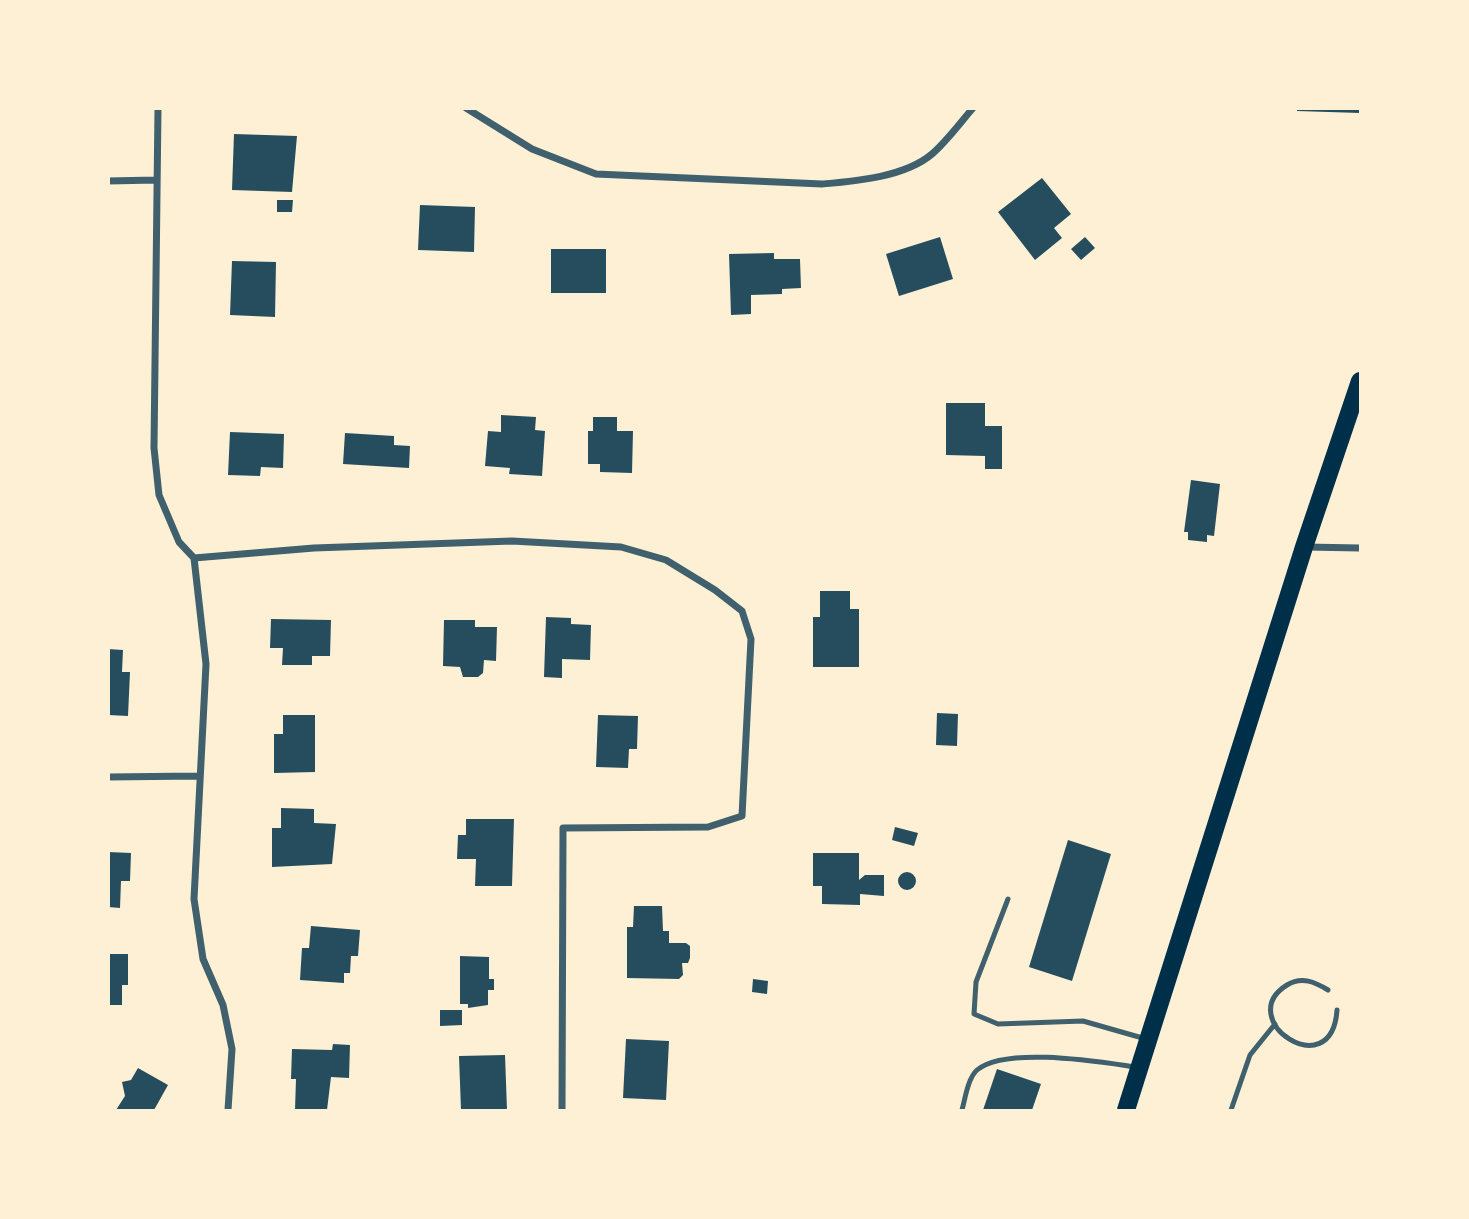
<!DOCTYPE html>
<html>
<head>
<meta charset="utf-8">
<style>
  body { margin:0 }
  #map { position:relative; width:1469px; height:1219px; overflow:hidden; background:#fdf0d5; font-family:"Golos Text",sans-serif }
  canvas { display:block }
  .frame { position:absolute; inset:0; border:110px solid #fdf0d5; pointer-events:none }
</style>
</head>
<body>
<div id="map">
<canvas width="1469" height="1219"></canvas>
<div class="frame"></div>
</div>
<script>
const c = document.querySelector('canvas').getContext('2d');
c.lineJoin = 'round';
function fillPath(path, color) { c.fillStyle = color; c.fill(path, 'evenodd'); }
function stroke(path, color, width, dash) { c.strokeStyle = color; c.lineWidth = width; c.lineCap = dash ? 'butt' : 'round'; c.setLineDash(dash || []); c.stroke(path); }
const building = new Path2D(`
  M 1297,108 L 1360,108 L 1360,113 L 1297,111 Z
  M 234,134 L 297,136 L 292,192 L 232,190 Z
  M 1042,178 L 1071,214 L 1054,228 L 1062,238 L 1035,260 L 998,212 Z
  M 277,200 L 293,200 L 292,212 L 277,212 Z
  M 420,205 L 475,207 L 474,252 L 418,250 Z
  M 940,237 L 953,279 L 899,296 L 886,254 Z
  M 1085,237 L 1095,248 L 1081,260 L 1071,249 Z
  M 551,249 L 606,249 L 606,293 L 551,293 Z
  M 774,253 L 774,259 L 800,259 L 801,288 L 782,289 L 782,294 L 751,295 L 751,314 L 731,315 L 729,254 Z
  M 232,261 L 276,262 L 275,317 L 230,315 Z
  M 946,403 L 985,403 L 985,426 L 1002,426 L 1002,469 L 985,469 L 985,456 L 946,455 Z
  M 501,415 L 536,417 L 535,430 L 545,431 L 542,476 L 509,474 L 510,468 L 485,466 L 488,431 L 501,432 Z
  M 593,417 L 617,417 L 617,431 L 633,431 L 632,473 L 600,472 L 600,464 L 588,464 L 588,431 L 593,431 Z
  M 230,432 L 284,434 L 283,468 L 261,467 L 260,476 L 228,475 Z
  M 345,433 L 394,436 L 394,445 L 410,446 L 409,468 L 343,464 Z
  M 1191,480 L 1220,484 L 1214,536 L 1207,535 L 1207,542 L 1188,540 L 1188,532 L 1184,532 Z
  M 820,591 L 850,591 L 850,609 L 859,609 L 859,667 L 813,667 L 813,617 L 820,617 Z
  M 546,617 L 571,618 L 571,624 L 591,625 L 590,660 L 562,659 L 562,678 L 544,677 Z
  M 271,619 L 331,620 L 330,656 L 312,656 L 312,665 L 282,665 L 283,648 L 270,648 Z
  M 444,620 L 475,620 L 475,627 L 497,627 L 496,661 L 484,660 L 483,673 L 478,677 L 463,677 L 460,667 L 443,666 Z
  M 108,649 L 123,650 L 122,672 L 130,672 L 128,716 L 108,715 Z
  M 937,713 L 958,714 L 957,746 L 936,745 Z
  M 283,715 L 315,715 L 315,772 L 274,773 L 274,734 L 283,734 Z
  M 598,715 L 638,716 L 637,749 L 629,749 L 628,768 L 596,767 Z
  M 281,808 L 314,809 L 314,823 L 336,824 L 332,864 L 272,867 L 272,828 L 281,828 Z
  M 466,819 L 514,819 L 512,886 L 475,886 L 476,859 L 457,859 L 458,835 L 466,835 Z
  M 895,827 L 918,833 L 914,846 L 892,840 Z
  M 1068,840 L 1111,854 L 1072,981 L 1029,967 Z
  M 108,852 L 131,853 L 130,881 L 121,881 L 120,908 L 108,907 Z
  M 813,853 L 859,853 L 859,880 L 865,875 L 884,875 L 884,896 L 860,894 L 860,905 L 822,904 L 822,886 L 813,886 Z
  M898 881a9 9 0 1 1 18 0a9 9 0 1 1-18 0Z
  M 634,906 L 662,906 L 663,931 L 669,931 L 669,943 L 686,943 L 690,946 L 690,958 L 688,963 L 682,963 L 683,975 L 679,979 L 627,978 L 627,927 L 633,927 Z
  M 311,926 L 360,930 L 358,956 L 351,956 L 350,973 L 344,973 L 344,983 L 300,980 L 302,948 L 309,948 Z
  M 108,954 L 128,954 L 128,985 L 122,985 L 122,1005 L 108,1005 Z
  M 460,956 L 489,957 L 489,979 L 494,979 L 494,990 L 488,990 L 488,1005 L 468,1008 L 468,1004 L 460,1004 Z
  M 753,979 L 768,981 L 767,994 L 752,992 Z
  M 440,1010 L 462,1010 L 462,1025 L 440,1026 Z
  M 626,1039 L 669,1041 L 666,1100 L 623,1098 Z
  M 333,1044 L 350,1045 L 349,1078 L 331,1077 L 327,1110 L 295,1110 L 296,1079 L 291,1079 L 292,1049 L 332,1050 Z
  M 505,1055 L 507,1110 L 461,1110 L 459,1056 Z
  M 138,1068 L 168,1085 L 154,1110 L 116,1110 L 125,1096 L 122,1082 L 131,1080 Z
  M 997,1069 L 1041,1084 L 1032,1110 L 983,1110 Z`);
const service = new Path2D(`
  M 1008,899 L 976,982 L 974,1014 L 998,1024 L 1083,1021 L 1146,1039
  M 1328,990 C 1315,982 1302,976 1287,985 C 1232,1019 1332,1087 1337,1010
  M 962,1110 C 965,1099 968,1078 977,1070 C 1005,1046 1100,1062 1136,1067
  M 1231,1110 L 1250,1055 L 1275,1024`);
const minor = new Path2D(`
  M 158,108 L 154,448 L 159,495 L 179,542 L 194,558 L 206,664 L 194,899 L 203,959 L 223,1005 L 232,1049 L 228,1110
  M 466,108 L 532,149 L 596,174 L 822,184 C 856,181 905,177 932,154 C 947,141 960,123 973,108
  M 108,181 L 156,180
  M 1305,547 L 1360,548
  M 194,558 L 314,548 L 512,541 L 621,547 L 666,560 L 715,590 L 742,611 L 751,639 L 742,816 L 708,827 L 563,828 L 562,1110
  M 108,777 L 198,776`);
const primary = new Path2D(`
  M 1126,1110 L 1304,547 L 1360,381`);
fillPath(building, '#264d5e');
stroke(service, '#3f606c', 5);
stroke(minor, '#3f606c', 7);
stroke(primary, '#003049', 18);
</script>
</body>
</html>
